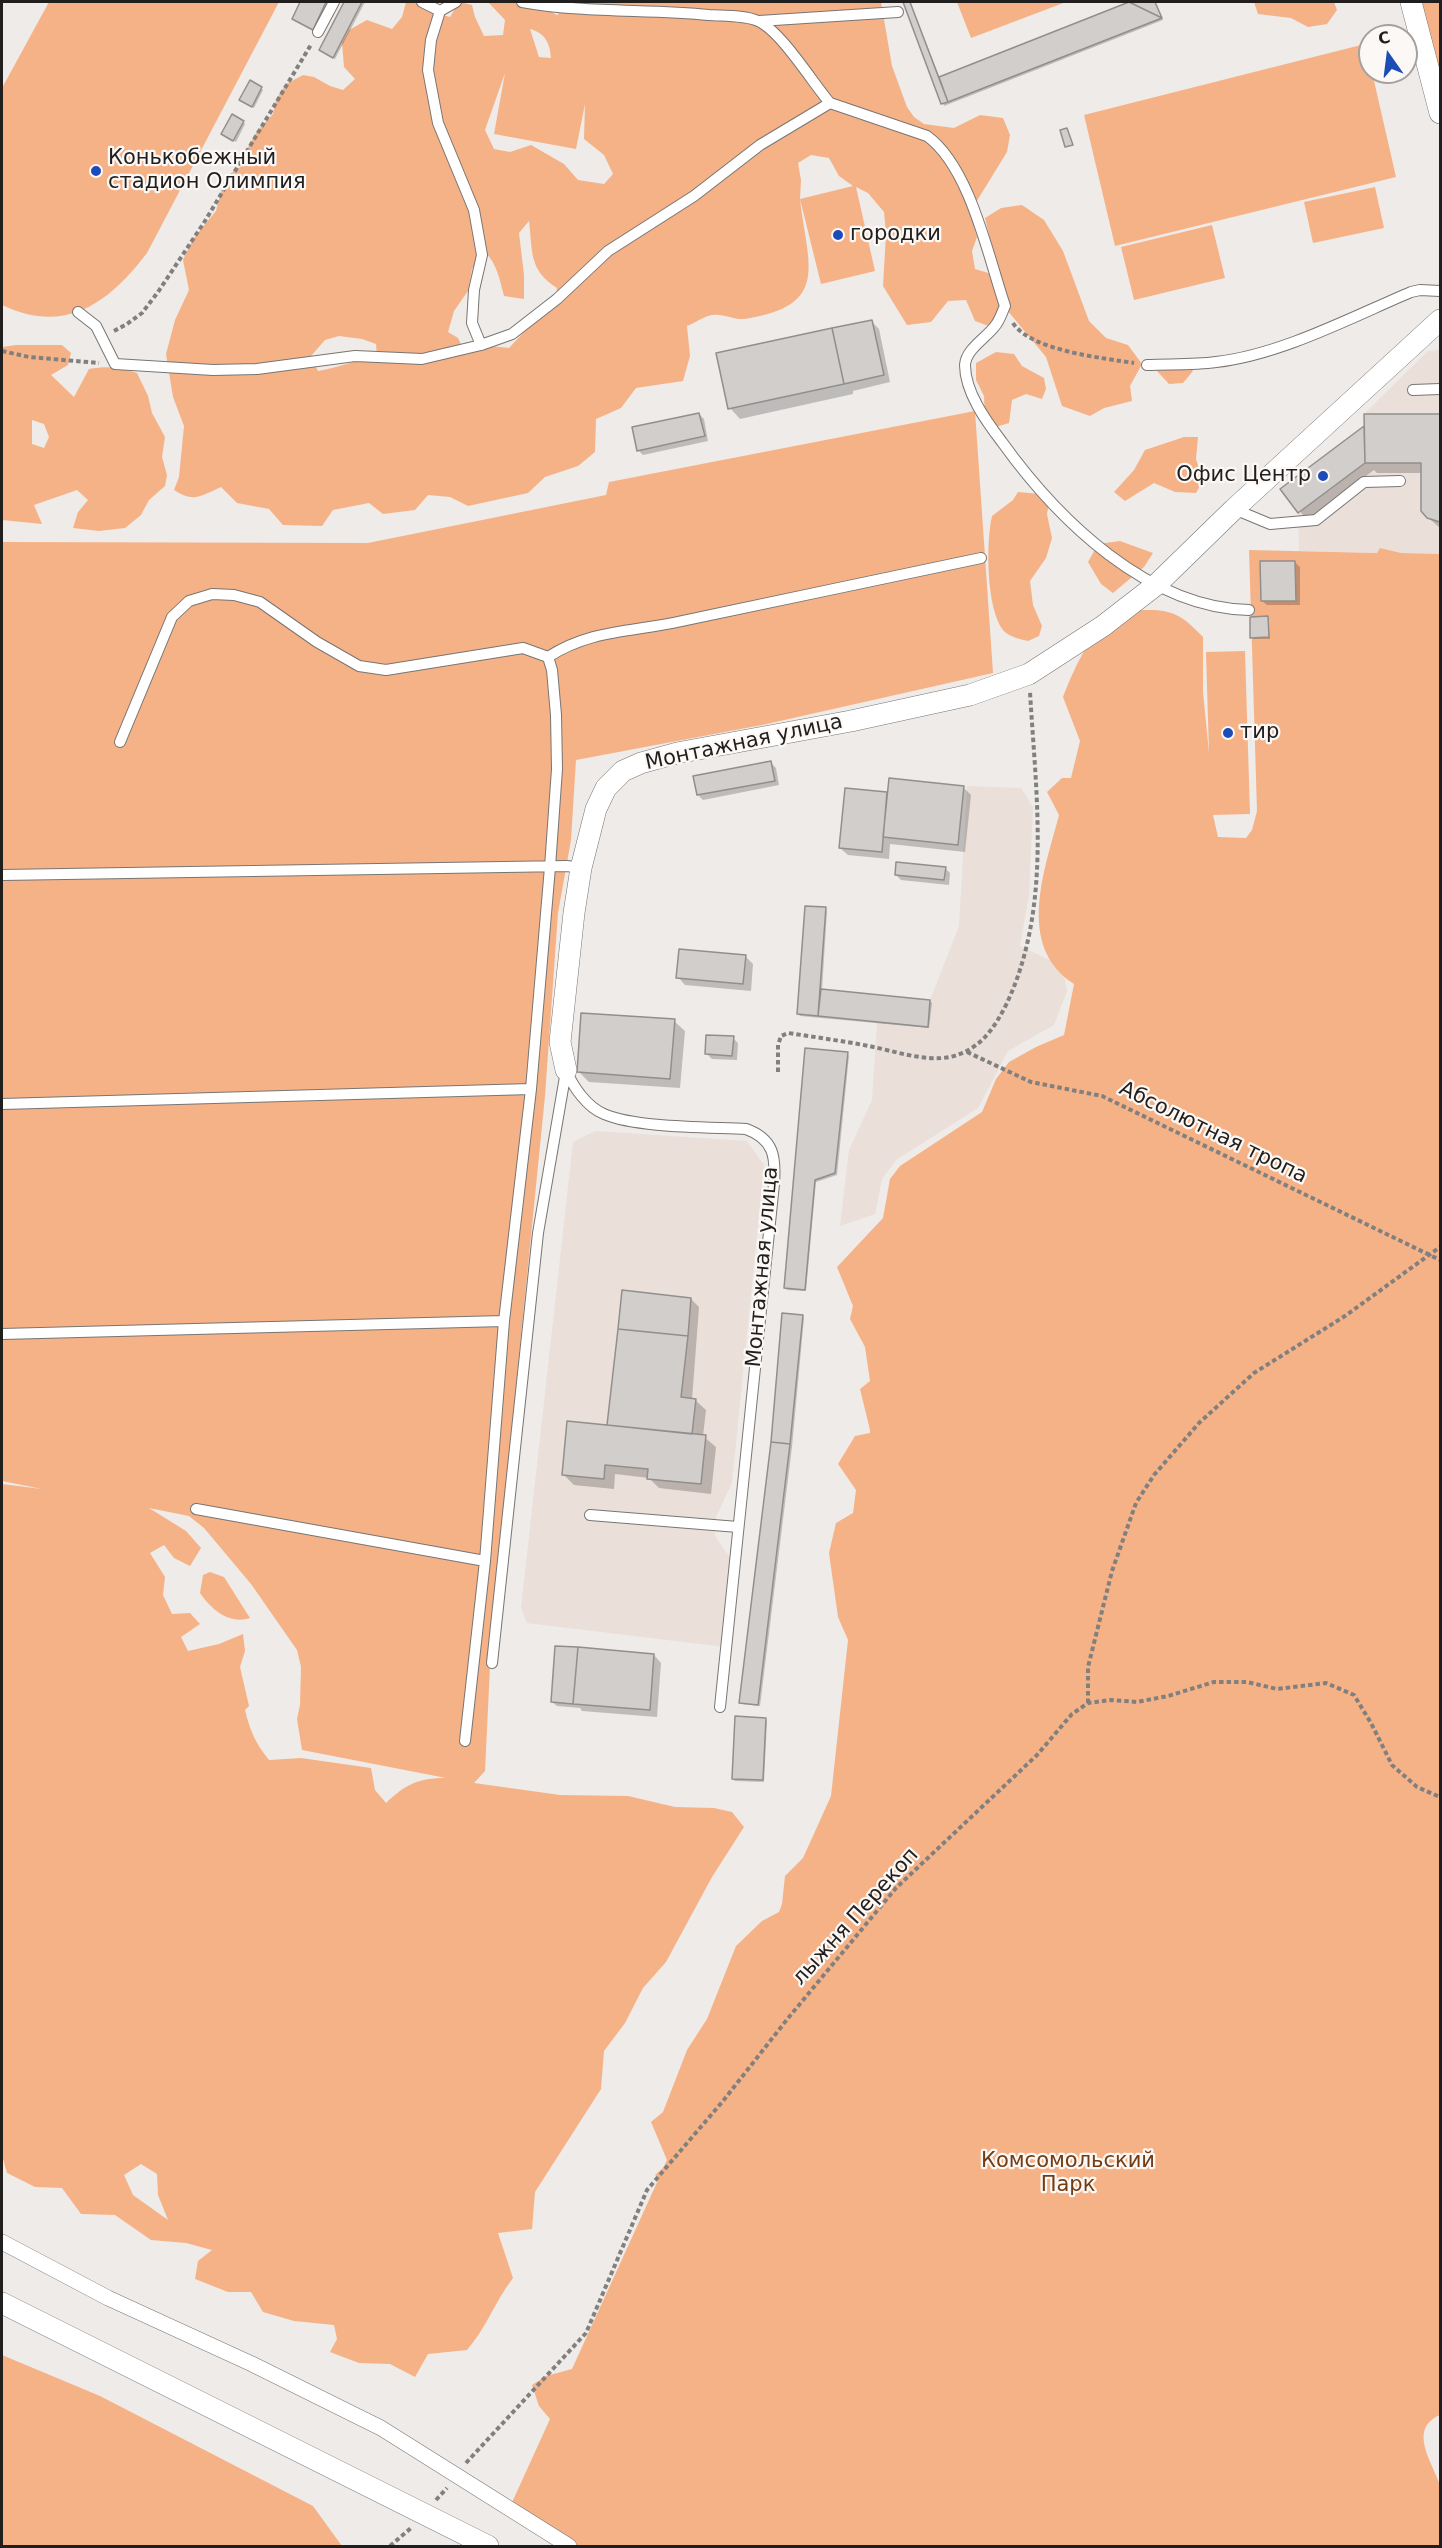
<!DOCTYPE html>
<html>
<head>
<meta charset="utf-8">
<style>
  body { margin:0 }
  #map { position:relative; width:1442px; height:2548px; overflow:hidden; background:#eeebe9; font-family:"DejaVu Sans",sans-serif }
  canvas { display:block }
  .frame { position:absolute; inset:0; border:3px solid #201f1e; pointer-events:none }
  .north { position:absolute; left:1358px; top:24px; width:60px; height:60px; box-sizing:border-box; background:#fcf8f6; border:2px solid #a4a1a0; border-radius:50%; rotate:346deg; font-size:16px; font-weight:700; line-height:24px; text-align:center; color:#201f1e }
  .north::after { content:''; display:block; margin:auto; width:21px; height:27px; background:#1d4cb9; clip-path:polygon(50% 0,100% 100%,50% 72%,0 100%) }
</style>
</head>
<body>
<div id="map">
<canvas width="1442" height="2548"></canvas>
<div class="frame"></div>
<div class="north">С</div>
</div>
<script>
const c = document.querySelector('canvas').getContext('2d');
c.lineJoin = 'round';
function fillPath(path, color) { c.fillStyle = color; c.fill(path, 'evenodd'); }
function stroke(path, color, width, dash) { c.strokeStyle = color; c.lineWidth = width; c.lineCap = dash ? 'butt' : 'round'; c.setLineDash(dash || []); c.stroke(path); }
function write(font, color, halo, rows, align = 'center') {
  c.font = font + ' "DejaVu Sans",sans-serif'; c.lineWidth = 4.5; c.setLineDash([]); c.textBaseline = 'middle'; c.strokeStyle = halo; c.fillStyle = color; for (const [text, x, y, turn = 0] of rows) {
    c.save(); c.translate(x, y); c.rotate((+turn || 0) * Math.PI / 180); c.textAlign = isNaN(turn) ? turn : align; if (halo) c.strokeText(text, 0, 0); c.fillText(text, 0, 0); c.restore();
  }
}
const built = new Path2D(`
  M 1440,350 L 1440,554 L 1299,551 L 1298,513 L 1280,489 L 1364,426 L 1364,414 L 1428,351 Z
  M 967,786 L 1021,788 L 1033,807 L 1029,895 L 1020,946 L 1062,966 L 1067,991 L 1054,1025 L 1008,1051 L 978,1108 L 896,1160 L 882,1179 L 875,1214 L 840,1226 L 849,1150 L 872,1100 L 877,1022 L 927,1027 L 930,1000 L 959,926 Z
  M 595,1131 L 747,1141 L 764,1165 L 732,1483 L 716,1517 L 715,1536 L 732,1561 L 725,1647 L 527,1623 L 521,1608 L 573,1142 Z`);
const green = new Path2D(`
  M 49,2 L 279,2 L 147,253 C 108,304 65,335 2,305 L 2,88 Z
  M 406,2 L 428,2 L 436,13 L 450,17 L 459,2 L 472,5 L 475,17 L 484,36 L 503,35 L 505,20 L 488,2 L 534,2 L 557,15 L 570,2 L 881,2 L 892,66 L 907,107 L 914,117 L 924,124 L 954,128 L 980,115 L 1003,118 L 1010,135 L 1007,152 L 975,204 L 972,220 L 977,237 L 972,251 L 975,269 L 995,275 L 992,247 L 985,218 L 1001,208 L 1022,205 L 1044,220 L 1063,251 L 1089,321 L 1106,338 L 1128,345 L 1142,364 L 1130,386 L 1132,401 L 1104,408 L 1090,416 L 1062,406 L 1046,357 L 1007,310 L 994,328 L 975,321 L 966,300 L 948,301 L 931,322 L 907,325 L 883,286 L 886,234 L 884,212 L 868,193 L 856,187 L 875,271 L 821,284 L 800,199 C 807,264 832,306 744,319 C 734,320 723,313 712,315 C 704,316 695,323 687,326 L 690,356 L 683,381 L 636,388 L 621,408 L 596,419 L 595,452 L 578,466 L 545,477 L 528,493 L 468,506 L 450,497 L 428,495 L 415,510 L 383,514 L 369,503 L 333,510 L 322,526 L 283,525 L 269,509 L 237,503 L 221,487 C 201,496 194,503 174,490 L 179,477 L 184,426 L 173,397 L 166,354 L 175,320 L 189,290 L 183,260 L 193,239 L 216,211 L 225,177 L 242,166 L 245,153 L 257,131 L 273,114 L 276,100 L 286,84 L 303,75 L 314,77 L 330,86 L 343,90 L 355,79 L 344,67 L 342,43 L 349,30 L 367,20 L 392,29 L 402,17 ZM 530,29 C 545,33 550,43 551,58 L 539,57 ZM 505,73 L 494,134 L 576,149 L 585,104 L 584,139 L 604,155 L 613,174 L 604,184 L 578,180 L 564,164 L 531,145 L 510,152 L 494,149 L 485,130 ZM 811,155 L 829,158 L 839,176 L 853,186 L 800,199 L 801,180 L 798,163 ZM 529,221 C 533,252 528,269 557,288 L 554,308 L 539,316 L 509,348 L 490,346 L 464,351 L 458,338 L 448,332 L 454,311 L 468,291 L 472,269 L 486,253 C 497,264 500,281 504,296 L 524,299 L 524,275 L 519,233 ZM 339,336 L 362,339 L 376,344 L 377,357 C 356,359 339,368 318,371 L 311,356 L 325,340 Z
  M 957,2 L 1066,2 L 971,38 Z
  M 1254,2 L 1334,2 L 1337,10 L 1327,24 L 1308,27 L 1291,18 L 1258,14 Z
  M 1411,2 L 1440,2 L 1440,113 Z
  M 1365,44 L 1370,72 L 1372,72 L 1396,177 L 1115,246 L 1084,115 Z
  M 1375,187 L 1384,228 L 1313,243 L 1304,202 Z
  M 1212,225 L 1225,278 L 1134,300 L 1121,247 Z
  M 16,345 L 62,345 L 71,353 L 68,365 L 51,375 L 74,397 L 89,369 C 107,366 120,367 137,373 L 148,396 L 152,413 L 165,437 L 162,457 L 167,475 L 165,486 L 149,500 L 141,515 L 125,528 L 99,531 L 73,528 L 78,512 L 88,500 L 77,490 L 34,505 L 42,524 L 2,520 L 2,347 ZM 32,420 L 44,424 L 49,437 L 44,448 L 32,444 Z
  M 996,352 L 1014,354 L 1022,366 L 1044,378 L 1046,389 L 1042,399 L 1026,394 L 1012,400 L 1009,423 L 996,427 L 985,418 L 984,396 L 976,380 L 976,363 Z
  M 1170,359 L 1184,360 L 1193,371 L 1183,383 L 1169,384 L 1157,371 Z
  M 975,411 L 993,673 L 762,725 L 576,760 L 571,840 L 558,913 L 545,1096 L 492,1625 L 485,1771 L 474,1783 L 560,1795 L 628,1796 L 675,1807 L 714,1808 L 732,1812 L 744,1827 L 712,1877 L 666,1962 L 643,1988 L 625,2023 L 604,2051 L 601,2089 L 535,2192 L 532,2229 L 498,2233 L 513,2278 C 494,2303 487,2327 467,2350 L 428,2354 L 415,2377 L 390,2364 L 359,2363 L 330,2352 L 337,2339 L 334,2325 L 294,2321 L 263,2312 L 251,2292 L 228,2292 L 195,2279 L 198,2261 L 212,2250 L 186,2243 L 151,2240 L 115,2215 L 81,2214 L 62,2188 L 35,2187 L 7,2173 L 2,2155 L 2,1484 L 42,1489 L 2,1481 L 2,542 L 368,543 L 606,495 L 609,482 ZM 149,1508 L 189,1516 L 204,1528 L 251,1584 L 297,1650 L 301,1667 L 300,1705 L 297,1719 L 302,1750 L 446,1778 C 418,1778 406,1784 386,1803 L 375,1790 L 371,1768 L 301,1758 L 269,1760 C 256,1744 250,1731 245,1710 L 249,1706 L 240,1667 L 245,1651 L 243,1634 L 219,1644 L 188,1651 L 181,1637 L 200,1624 L 190,1613 L 172,1614 L 163,1595 L 165,1577 L 150,1553 L 164,1545 L 174,1558 L 190,1566 L 201,1548 L 186,1531 ZM 141,2164 L 157,2174 L 158,2195 L 168,2220 L 133,2195 L 124,2175 Z
  M 1184,437 L 1198,437 L 1196,459 L 1203,480 L 1196,493 L 1175,492 L 1154,483 L 1125,501 L 1114,492 L 1134,470 L 1145,450 Z
  M 1018,492 L 1040,494 L 1050,497 L 1047,514 L 1052,538 L 1046,558 L 1030,581 L 1033,605 L 1042,626 L 1039,636 L 1028,641 C 1020,639 1009,637 1003,630 C 986,608 986,542 992,516 L 1013,500 Z
  M 1120,541 L 1153,553 L 1144,567 L 1113,593 L 1101,584 L 1088,562 L 1098,544 Z
  M 1380,548 L 1401,553 L 1440,554 L 1440,2415 C 1407,2429 1433,2463 1440,2485 C 1442,2497 1440,2532 1440,2546 L 569,2546 L 509,2509 L 550,2419 L 539,2406 L 532,2385 L 546,2376 L 572,2369 L 659,2178 L 655,2175 L 663,2168 L 667,2160 L 651,2122 L 663,2112 L 687,2050 L 707,2019 L 736,1946 L 762,1921 L 779,1912 L 782,1904 L 785,1876 L 803,1858 L 831,1796 L 848,1640 L 838,1617 L 829,1553 L 836,1523 L 853,1513 L 856,1490 L 838,1464 L 855,1436 L 870,1433 L 870,1430 L 860,1389 L 870,1381 L 865,1347 L 850,1319 L 853,1306 L 837,1267 L 883,1218 L 890,1179 L 900,1166 L 982,1112 L 996,1079 L 1009,1062 L 1036,1047 L 1064,1035 L 1074,984 C 1015,946 1045,869 1059,815 L 1047,792 L 1062,778 L 1071,778 L 1080,741 L 1063,697 C 1072,673 1096,618 1123,611 C 1130,609 1140,610 1147,610 C 1174,609 1185,618 1203,637 L 1203,692 L 1209,753 L 1206,652 L 1245,651 L 1250,814 L 1213,815 L 1218,837 L 1246,838 L 1252,830 L 1257,811 L 1249,550 L 1377,553 Z
  M 210,1572 L 224,1577 L 250,1618 C 229,1625 211,1609 200,1593 L 203,1575 Z
  M 2,2355 L 100,2396 L 313,2506 L 342,2546 L 2,2546 Z`);
const shadow = new Path2D(`
  M 302,2 L 328,2 L 315,31 L 294,19 Z
  M 345,2 L 365,2 L 335,59 L 320,50 Z
  M 904,2 L 910,2 L 940,78 L 1131,3 L 1130,2 L 1155,2 L 1163,20 L 944,106 Z
  M 261,88 L 263,90 L 254,108 L 241,100 Z
  M 243,122 L 245,124 L 236,142 L 225,136 Z
  M 871,321 L 879,329 L 890,382 L 853,391 L 853,394 L 740,419 L 730,408 Z
  M 699,414 L 704,419 L 708,441 L 643,455 L 638,450 Z
  M 1440,415 L 1440,528 L 1424,514 L 1422,473 L 1377,473 L 1374,470 L 1307,520 L 1282,489 L 1364,428 L 1366,430 L 1366,416 Z
  M 1295,562 L 1300,567 L 1300,605 L 1267,605 L 1262,601 Z
  M 1267,618 L 1270,639 L 1254,639 L 1252,637 Z
  M 771,763 L 776,768 L 779,785 L 703,800 L 698,795 Z
  M 963,787 L 971,795 L 965,852 L 890,844 L 889,859 L 848,855 L 840,848 L 846,790 L 889,794 Z
  M 945,868 L 950,873 L 949,885 L 901,880 L 896,875 Z
  M 825,909 L 827,911 L 822,990 L 930,1001 L 932,1003 L 929,1028 L 800,1016 L 798,1014 Z
  M 745,956 L 753,964 L 751,991 L 685,985 L 678,977 Z
  M 674,1021 L 685,1031 L 680,1088 L 589,1082 L 578,1071 Z
  M 733,1038 L 738,1043 L 737,1060 L 712,1059 L 707,1054 Z
  M 847,1053 L 849,1056 L 837,1175 L 816,1182 L 806,1291 L 787,1290 L 785,1288 Z
  M 691,1299 L 699,1307 L 692,1400 L 695,1400 L 706,1410 L 703,1436 L 716,1447 L 711,1494 L 659,1488 L 649,1478 L 615,1474 L 614,1489 L 574,1485 L 563,1474 L 608,1427 L 619,1330 Z
  M 802,1316 L 804,1318 L 792,1447 L 760,1706 L 742,1704 L 740,1702 Z
  M 654,1655 L 661,1663 L 657,1717 L 582,1711 L 580,1708 L 557,1706 L 552,1702 Z
  M 765,1719 L 767,1721 L 764,1782 L 735,1781 L 733,1779 Z`);
const building = new Path2D(`
  M 300,2 L 326,2 L 313,30 L 292,19 Z
  M 344,2 L 362,2 L 333,58 L 319,50 Z
  M 903,2 L 910,2 L 948,102 L 941,104 Z
  M 1129,2 L 1162,18 L 948,102 L 939,77 Z
  M 1129,2 L 1155,2 L 1162,18 Z
  M 250,80 L 262,87 L 252,107 L 239,100 Z
  M 232,114 L 244,121 L 233,141 L 221,134 Z
  M 1067,128 L 1073,145 L 1065,147 L 1060,130 Z
  M 872,320 L 884,375 L 844,384 L 832,328 Z
  M 832,328 L 844,384 L 728,409 L 716,353 Z
  M 699,413 L 705,436 L 637,451 L 632,427 Z
  M 1364,414 L 1440,414 L 1440,522 L 1427,518 L 1421,511 L 1421,463 L 1365,463 Z
  M 1364,426 L 1365,463 L 1298,513 L 1280,489 Z
  M 1260,561 L 1295,561 L 1296,601 L 1261,601 Z
  M 1268,616 L 1269,637 L 1250,638 L 1250,617 Z
  M 771,761 L 775,781 L 697,795 L 693,776 Z
  M 889,778 L 964,786 L 958,845 L 883,837 Z
  M 845,788 L 887,792 L 882,852 L 839,848 Z
  M 896,862 L 946,867 L 944,880 L 895,875 Z
  M 805,906 L 826,907 L 818,1016 L 797,1014 Z
  M 679,949 L 746,955 L 743,984 L 676,978 Z
  M 821,989 L 930,1000 L 928,1027 L 818,1016 Z
  M 581,1013 L 675,1019 L 670,1079 L 577,1072 Z
  M 706,1035 L 734,1036 L 732,1056 L 705,1054 Z
  M 805,1048 L 848,1052 L 835,1173 L 815,1180 L 805,1290 L 784,1288 Z
  M 622,1290 L 691,1298 L 688,1336 L 618,1329 Z
  M 782,1313 L 803,1315 L 790,1444 L 771,1442 Z
  M 618,1329 L 688,1336 L 681,1397 L 696,1399 L 692,1434 L 607,1425 Z
  M 567,1421 L 706,1435 L 701,1484 L 647,1479 L 648,1469 L 605,1465 L 604,1479 L 562,1475 Z
  M 771,1442 L 790,1444 L 758,1705 L 739,1703 Z
  M 555,1646 L 578,1647 L 573,1704 L 551,1702 Z
  M 578,1647 L 654,1654 L 650,1710 L 573,1704 Z
  M 735,1716 L 766,1718 L 763,1780 L 732,1779 Z`);
const path = new Path2D(`
  M 1013,323 C 1031,351 1103,358 1134,363
  M 114,331 L 127,324 L 142,313 L 158,292 L 205,221 L 312,43
  M 2,351 L 29,357 L 99,363
  M 967,1052 L 1031,1082 L 1102,1096 L 1440,1260
  M 778,1072 L 778,1045 L 781,1036 L 788,1033 C 815,1037 842,1041 869,1046 C 894,1051 925,1062 950,1057 C 980,1050 994,1029 1007,1003 C 1052,906 1036,796 1030,692
  M 1088,1703 L 1088,1667 L 1112,1571 L 1136,1503 L 1154,1475 L 1199,1423 L 1254,1373 L 1345,1316 L 1440,1247
  M 466,2463 L 586,2333 L 647,2190 L 723,2101 L 789,2017 L 896,1888 L 1037,1755 L 1072,1714 L 1088,1703 L 1111,1700 L 1137,1702 L 1168,1696 L 1214,1682 L 1247,1682 L 1277,1689 L 1326,1683 L 1354,1695 L 1371,1723 L 1392,1765 L 1417,1787 L 1440,1797
  M 436,2500 L 447,2488
  M 390,2546 L 411,2528`);
const service = new Path2D(`
  M 422,2 L 440,11
  M 456,2 L 440,11 L 431,40 L 428,70 L 438,123 L 474,210 L 482,255 L 474,290 L 472,323 L 481,345
  M 759,21 L 898,12
  M 318,32 L 334,2
  M 830,103 L 927,136 C 970,167 988,256 1005,306 C 1002,312 1000,320 995,326 C 986,338 966,349 965,365 C 965,392 986,421 1002,442 C 1058,520 1148,608 1249,610
  M 78,312 L 96,326 L 115,364 L 213,370 L 257,369 L 355,356 L 422,359 L 481,345 L 512,334 L 557,299 L 608,251 L 694,196 L 760,145 L 830,103 C 812,82 781,31 758,21 C 745,15 723,16 709,15 C 646,9 584,13 522,2
  M 1147,365 C 1170,364 1194,365 1216,362 C 1280,355 1352,317 1411,292 L 1420,290 L 1440,291
  M 1413,390 L 1440,389
  M 1234,509 L 1270,524 L 1316,520 L 1364,482 L 1400,481
  M 548,657 C 591,629 634,632 682,621 C 782,600 881,579 981,558
  M 120,742 L 172,617 L 189,601 L 212,594 L 234,595 L 260,602 L 317,642 L 359,666 L 386,670 L 523,648 L 548,657 L 552,670 L 556,715 L 557,769 L 550,867 L 531,1089 L 504,1321 L 485,1561 L 465,1741
  M 2,875 L 567,866 L 581,868
  M 566,1070 C 573,1087 587,1107 604,1114 C 636,1128 709,1127 746,1129 C 774,1139 776,1157 774,1184 L 720,1707
  M 2,1104 L 531,1089
  M 2,1334 L 504,1321
  M 196,1509 L 485,1561
  M 590,1515 L 738,1527
  M 492,1663 L 538,1233 L 566,1071`);
const pedestrian = new Path2D(`
  M 2,2242 L 108,2298 L 252,2364 L 381,2428 L 569,2546`);
const minor = new Path2D(`
  M 1411,2 L 1440,113
  M 566,1070 L 560,1042 L 574,913 L 581,868 L 596,809 L 606,788 L 623,771 L 641,763 L 677,753 L 851,721 L 970,695 L 1029,674 L 1103,626 L 1156,585 L 1234,509 L 1440,320
  M 2,2303 L 488,2546`);
const markers = [
  [96,171,6,"#1d4cb9"],
  [838,235,6,"#1d4cb9"],
  [1323,476,6,"#1d4cb9"],
  [1228,733,6,"#1d4cb9"]
];
const poiNames = [
  ["Конькобежный",108,159],
  ["стадион Олимпия",108,183],
  ["городки",850,235],
  ["Офис Центр",1311,476,"right"],
  ["тир",1240,733]
];
const streetNames = [
  ["Монтажная улица",744,743,-12],
  ["Абсолютная тропа",1213,1133,26],
  ["Монтажная улица",763,1267,-85],
  ["лыжня Перекоп",856,1917,-48]
];
const parkNames = [
  ["Комсомольский",1068,2162],
  ["Парк",1068,2186]
];
fillPath(built, '#eadfd9');
fillPath(green, '#f6b287');
fillPath(shadow, '#0003');
fillPath(building, '#d2cecc');
stroke(building, '#918e8c', 1.5);
stroke(service, '#787573', 12);
stroke(pedestrian, '#787573', 16);
stroke(minor, '#787573', 22);
stroke(path, '#82807f', 4, [4.5, 3]);
stroke(service, '#fff', 10);
stroke(pedestrian, '#fff', 15);
stroke(minor, '#fff', 21);
for (const [x, y, r, color] of markers) { const dot = new Path2D(); dot.arc(x, y, r, 0, 2 * Math.PI); c.fillStyle = color; c.fill(dot); stroke(dot, '#fcf8f6', 2); }
write('21px', '#201f1e', '#fcf8f6', poiNames, 'left');
write('21px', '#201f1e', '#fcf8f6', streetNames);
write('21px', '#733d14', '#fcf8f6', parkNames);
</script>
</body>
</html>
